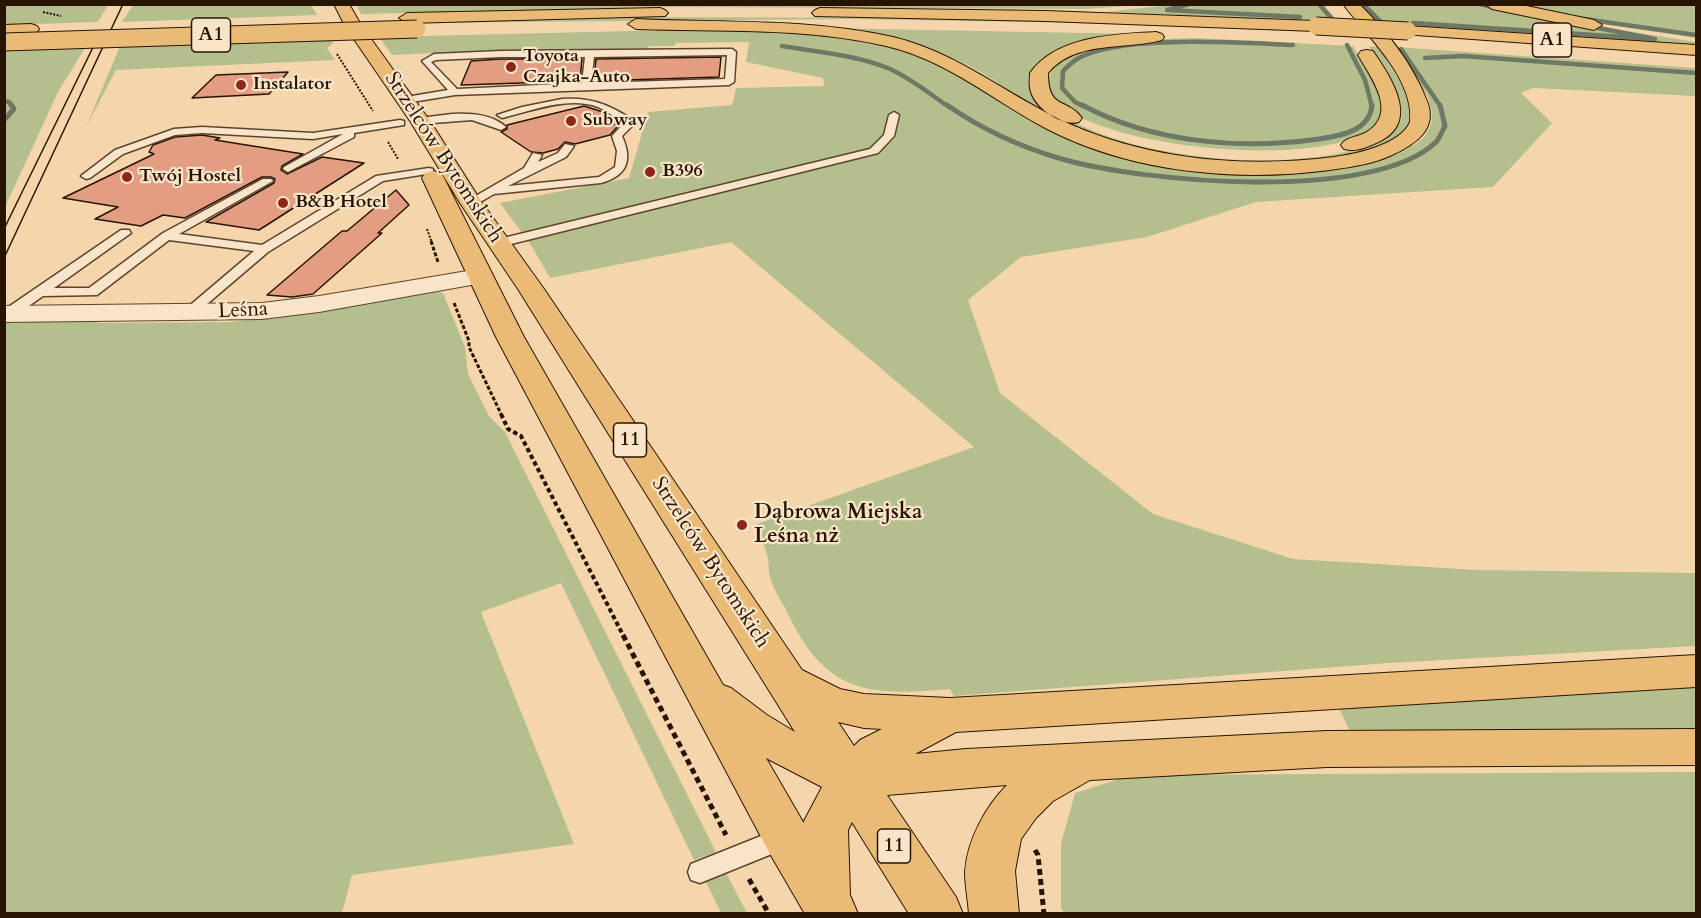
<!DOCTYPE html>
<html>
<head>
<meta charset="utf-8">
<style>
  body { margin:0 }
  #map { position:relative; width:1701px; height:918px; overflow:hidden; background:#f5d6ac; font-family:Cardo,serif }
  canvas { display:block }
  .frame { position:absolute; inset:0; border:6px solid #281403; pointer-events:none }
</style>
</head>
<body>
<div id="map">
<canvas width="1701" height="918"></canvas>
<div class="frame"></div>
</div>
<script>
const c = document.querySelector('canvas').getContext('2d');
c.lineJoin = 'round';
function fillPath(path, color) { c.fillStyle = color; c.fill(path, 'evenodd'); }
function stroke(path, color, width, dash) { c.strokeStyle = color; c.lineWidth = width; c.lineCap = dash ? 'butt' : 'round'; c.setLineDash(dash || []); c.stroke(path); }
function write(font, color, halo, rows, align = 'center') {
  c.font = font + ' Cardo,serif'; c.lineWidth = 4.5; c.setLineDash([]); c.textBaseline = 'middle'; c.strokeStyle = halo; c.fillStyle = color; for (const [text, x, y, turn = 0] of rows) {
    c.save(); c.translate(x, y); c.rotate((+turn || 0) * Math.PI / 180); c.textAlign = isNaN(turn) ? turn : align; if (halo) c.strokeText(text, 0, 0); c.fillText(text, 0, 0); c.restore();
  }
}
const green = new Path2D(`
  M 1179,4 L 1323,4 L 1338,22 L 1106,12 Z
  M 4,5 L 108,5 L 98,22 L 5,25 Z
  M 133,5 L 311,5 L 317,15 L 122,22 Z
  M 356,5 L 1142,5 L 1085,9 L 675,7 L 361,14 Z
  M 1358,5 L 1485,5 L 1564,21 L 1696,42 L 1696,45 L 1376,24 Z
  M 1502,5 L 1696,5 L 1696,38 L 1585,21 Z
  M 645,17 L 924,18 L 1096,21 L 1318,32 L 1093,23 L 851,19 L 415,23 Z
  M 823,28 L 1139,34 L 1046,58 L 1034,68 L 1028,80 C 1031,85 1033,92 1036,96 C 1041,103 1051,108 1058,112 C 1125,160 1294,175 1370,144 C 1383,139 1401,130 1402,115 C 1404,97 1378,62 1369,46 L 1378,47 C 1387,62 1414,97 1411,115 C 1403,168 1249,165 1210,160 C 1170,155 1128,149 1090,135 C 1038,116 998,76 947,56 C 908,41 864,36 823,28 Z
  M 673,30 L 768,30 L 817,33 L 888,46 L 940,63 L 1033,120 L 1156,161 L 1352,165 L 1399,153 L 1417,143 L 1425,136 L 1431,124 L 1432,113 L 1428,97 L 1395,47 L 1696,68 L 1696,96 L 1533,88 L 1521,93 L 1552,123 L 1493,187 L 1256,202 L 1147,237 L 1021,257 L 968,300 L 1000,393 L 1153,514 L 1293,559 L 1478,570 L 1696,573 L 1696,646 L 1389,663 L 954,696 L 950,689 C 872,696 828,695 790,618 C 784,605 774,591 770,577 C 768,570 769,561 767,554 C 764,544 758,534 754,525 L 974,447 L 731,242 L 550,278 L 531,245 L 500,203 L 629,178 L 648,112 L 732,105 L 736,88 L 824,86 L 823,78 L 746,62 L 749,42 L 676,43 L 674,46 L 649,46 L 648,49 L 498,50 L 392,55 L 379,37 Z
  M 1197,38 L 1353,46 C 1362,63 1381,87 1382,107 C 1384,180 1071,152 1049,90 C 1046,81 1052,71 1056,64 C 1099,41 1149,39 1197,38 Z
  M 330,39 L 333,43 L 327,48 L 335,60 L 116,70 L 86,127 L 120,46 Z
  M 85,48 L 58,92 L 5,207 L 5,51 Z
  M 434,291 L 443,293 L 465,347 L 468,374 L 489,416 L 505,432 L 716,852 L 694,860 L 561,583 L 481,612 L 574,844 L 352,875 L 342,913 L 5,913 L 4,319 L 97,317 L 98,323 L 231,322 L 362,305 L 365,301 Z
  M 1696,687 L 1696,735 L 1351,734 L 1339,708 Z
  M 1696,772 L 1696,913 L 1065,913 L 1061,909 L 1061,844 L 1075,793 L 1132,775 Z
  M 726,873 L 747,913 L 721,913 L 706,882 Z`);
const streamFar1 = new Path2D(`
  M 1189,4 L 1167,10 L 1300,17
  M 1319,4 L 1332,19
  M 1363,4 L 1382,23
  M 1480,4 L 1499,9
  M 1584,19 L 1696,35
  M 1413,23 L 1655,39 L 1588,26
  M 1347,45 L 1365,80 L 1372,107
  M 782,46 C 818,52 856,55 890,69 C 912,79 930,94 949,107
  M 1401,49 L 1441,107
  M 1425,58 L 1463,56 L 1696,73
  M 4,101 L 9,102 L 13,107
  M 1085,107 L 1075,102 L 1062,88 L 1063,71 C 1067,67 1072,62 1077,59 C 1119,34 1243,43 1293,45`);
const stream = new Path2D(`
  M 947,105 C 983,130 1020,147 1062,159 C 1142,182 1373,203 1436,142 C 1440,138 1442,131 1445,126 L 1440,105
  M 1082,105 C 1153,143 1241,150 1319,139 C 1340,136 1370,131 1372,105
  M 4,120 L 14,109 L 11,105`);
const building = new Path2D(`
  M 721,57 L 719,77 L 594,81 L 596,59 Z
  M 501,59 L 582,59 L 580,81 L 461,85 L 471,61 Z
  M 288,72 L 269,94 L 192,98 L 216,75 Z
  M 584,106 L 603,112 L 617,121 L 611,122 L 618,126 L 610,135 L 575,144 L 565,142 L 558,149 L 543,153 L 531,152 L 501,132 L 507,129 L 507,125 Z
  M 202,135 L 220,138 L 215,140 L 303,154 L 282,166 L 281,170 L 287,174 L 322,157 L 364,163 L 259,230 L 206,222 L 274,183 L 275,179 L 271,177 L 262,177 L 185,218 L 163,215 L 141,226 L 95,219 L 118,207 L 63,198 L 154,154 L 149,152 L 153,145 L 175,137 Z
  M 396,190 L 409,205 L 378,233 L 382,233 L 313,294 L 292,297 L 267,295 L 342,231 L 347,231 Z`);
const pathFar3 = new Path2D(`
  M 43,12 L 61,16
  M 337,54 L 373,111
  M 388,142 L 398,159
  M 427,229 L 432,243`);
const pathFar2 = new Path2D(`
  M 431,241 L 438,262
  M 454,303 L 469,341 L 469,347 L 502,416`);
const pathFar1 = new Path2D(`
  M 501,414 L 508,429 L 521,436 L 624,637`);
const path = new Path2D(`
  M 623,635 L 726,835
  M 1035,850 L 1038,855 L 1044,914
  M 749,879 L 769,914`);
const lane = new Path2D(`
  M 732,49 L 736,52 L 734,82 L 729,85 L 455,95 L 406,103 L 401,100 L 406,97 L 448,90 L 422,61 L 434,54 L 501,51 ZM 727,55 L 725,79 L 591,83 L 594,57 ZM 501,57 L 585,57 L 582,83 L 457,89 L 431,62 L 436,60 Z
  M 562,99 C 590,97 607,104 630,118 L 633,125 L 622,136 C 633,160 627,176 601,183 L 494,194 L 475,205 L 467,205 L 467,201 L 524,168 L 533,153 L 542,155 L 538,162 L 558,153 L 565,144 L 574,146 L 566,157 L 508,186 L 599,177 L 615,167 L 617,151 L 612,136 L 623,124 L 622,121 C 614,117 607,111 598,107 C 568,96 531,111 502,118 L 497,115 L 522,107 Z
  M 894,112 L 899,115 L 894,136 L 878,153 L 499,247 L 493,243 L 495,240 L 870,149 L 884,135 L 889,115 Z
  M 452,114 C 470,113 492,114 506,127 L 501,130 L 472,120 L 420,124 L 415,121 L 420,118 Z
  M 400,120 L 404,121 L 404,125 L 354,133 L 354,137 L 288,172 L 283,169 L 284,167 L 343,134 L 313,139 L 202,133 L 175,135 L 123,154 L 90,178 L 86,179 L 81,176 L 115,150 L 174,129 L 202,127 L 313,133 Z
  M 429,168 L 433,169 L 433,173 L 383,181 L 268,252 L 193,316 L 183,316 L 181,313 L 254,251 L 169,240 L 97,295 L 43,296 L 13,317 L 4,317 L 4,310 L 121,230 L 129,230 L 131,233 L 54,288 L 89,288 L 163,233 L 263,179 L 271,179 L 273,181 L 179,234 L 262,245 L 376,176 Z
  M 786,826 L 794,829 L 798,837 L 794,845 L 700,883 L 691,880 L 688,872 L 691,864 Z`);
const street = new Path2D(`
  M 479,269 L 488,272 L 492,277 L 488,282 L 319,312 L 262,319 L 4,322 L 4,306 L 262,303 L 319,296 Z`);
const primary = new Path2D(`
  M 334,4 L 349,4 L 361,25 L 430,121 L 481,201 L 544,289 L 802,670 L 840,689 L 864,694 L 950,698 L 1696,655 L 1696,687 L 956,732 L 915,754 L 966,749 L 1327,731 L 1696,729 L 1696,765 L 1327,767 L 1090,780 L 1053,801 L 1036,818 L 1021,839 L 1015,871 L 1019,914 L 969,914 C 968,900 965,885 965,872 C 967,840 986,806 1007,785 L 887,795 L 956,897 L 963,914 L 909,914 L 852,822 L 848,830 L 850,895 L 858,914 L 805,914 L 769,852 L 496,337 L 422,178 L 425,173 L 433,171 L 441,173 L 444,178 L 524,337 L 723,685 L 731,688 L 767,715 L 795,732 L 518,289 L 460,203 L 410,121 L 345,26 ZM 838,722 L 864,728 L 882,729 L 860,740 L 854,746 ZM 766,758 L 822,787 L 803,823 L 803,822 Z`);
const highway = new Path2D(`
  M 1343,4 L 1359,4 C 1387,31 1413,65 1427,101 C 1438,129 1416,144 1392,155 C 1373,164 1351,167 1330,170 C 1239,182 1135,173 1051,131 C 996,103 948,60 886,46 C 804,27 719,32 636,29 L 628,24 L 636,19 C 722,23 809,18 893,37 C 951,51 996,86 1047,113 C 1134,159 1238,169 1334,157 C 1356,154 1400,145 1410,122 C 1415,79 1367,36 1343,4 Z
  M 1485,4 L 1517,4 L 1594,20 L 1602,25 L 1594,30 L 1492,9 Z
  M 660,8 L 665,10 L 668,13 L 665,16 L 407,23 L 399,18 L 407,13 Z
  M 820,8 L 1046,11 L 1316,21 L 1324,26 L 1316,31 L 1046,21 L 815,16 L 812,13 L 815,10 Z
  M 31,24 L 37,26 L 39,29 L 37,32 L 4,35 L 4,25 Z
  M 1408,26 L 1696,45 L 1696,55 L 1402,34 L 1400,31 L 1402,28 Z
  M 1156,32 L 1162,34 L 1164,37 L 1162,40 C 1125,50 1075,40 1048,73 C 1048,111 1067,97 1082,118 L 1079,122 C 1061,127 1033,107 1030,88 C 1029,83 1030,78 1030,73 C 1056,36 1115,34 1156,32 Z
  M 1367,50 L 1373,51 C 1392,79 1422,124 1376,143 C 1365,148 1355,152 1344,149 L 1341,145 C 1346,137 1357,137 1365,133 C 1399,114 1372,79 1358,55 L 1361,51 Z`);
const tram = new Path2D(`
  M 4,229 L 101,31
  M 4,258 L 123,4`);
const highwayBridge = new Path2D(`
  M 1316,26 L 1408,31
  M 4,42 L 417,29`);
const markers = [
  [511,67,6,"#8f2418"],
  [241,85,6,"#8f2418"],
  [571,121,6,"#8f2418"],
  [650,172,6,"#8f2418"],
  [127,177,6,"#8f2418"],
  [283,203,6,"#8f2418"],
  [742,525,6,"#8f2418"]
];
const farPoinames = [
  ["Toyota",523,57],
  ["Czajka-Auto",523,78],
  ["Instalator",253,85],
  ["Subway",583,121],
  ["B396",662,172],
  ["Twój Hostel",139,177],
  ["B&B Hotel",295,203]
];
const shields = [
  [211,35,39],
  [1552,40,39],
  [630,440,33],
  [894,846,33]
];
const shieldNames = [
  ["A1",211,35],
  ["A1",1552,40],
  ["11",630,440],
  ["11",894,846]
];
const streetNames = [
  ["Strzelców Bytomskich",443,158,57],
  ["Leśna",243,311,-3],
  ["Strzelców Bytomskich",710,563,57]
];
const poiNames = [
  ["Dąbrowa Miejska",754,513],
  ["Leśna nż",754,537]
];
fillPath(green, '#b5bf8e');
stroke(streamFar1, '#6e7864', 4.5);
stroke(stream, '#6e7864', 5);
fillPath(building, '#e39d83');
stroke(building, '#281403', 1.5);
stroke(lane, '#5b442d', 3);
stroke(street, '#5b442d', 2);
stroke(primary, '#281403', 2);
stroke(highway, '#281403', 2);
stroke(pathFar3, '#281403', 2, [2, 1.5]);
stroke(pathFar2, '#281403', 3, [4, 2]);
stroke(pathFar1, '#281403', 4, [4.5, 3]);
stroke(path, '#281403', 5, [6, 4]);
fillPath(lane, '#f8e4c9');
fillPath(street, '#f8e4c9');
fillPath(primary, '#eabb76');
fillPath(highway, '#eabb76');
stroke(tram, '#281403', 1.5);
stroke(highwayBridge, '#281403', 19, []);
stroke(highwayBridge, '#eabb76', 17);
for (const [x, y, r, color] of markers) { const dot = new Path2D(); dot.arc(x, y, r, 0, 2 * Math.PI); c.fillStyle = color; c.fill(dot); stroke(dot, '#f8e4c9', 2); }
write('bold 18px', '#281403', '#f8e4c9', farPoinames, 'left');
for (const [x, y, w] of shields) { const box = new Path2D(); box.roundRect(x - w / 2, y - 17, w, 34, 4.5); c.fillStyle = '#f8e4c9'; c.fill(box); stroke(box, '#281403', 1.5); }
write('bold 20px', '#281403', null, shieldNames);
write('21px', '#281403', '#f8e4c9', streetNames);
write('bold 21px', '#281403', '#f8e4c9', poiNames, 'left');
</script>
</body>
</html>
